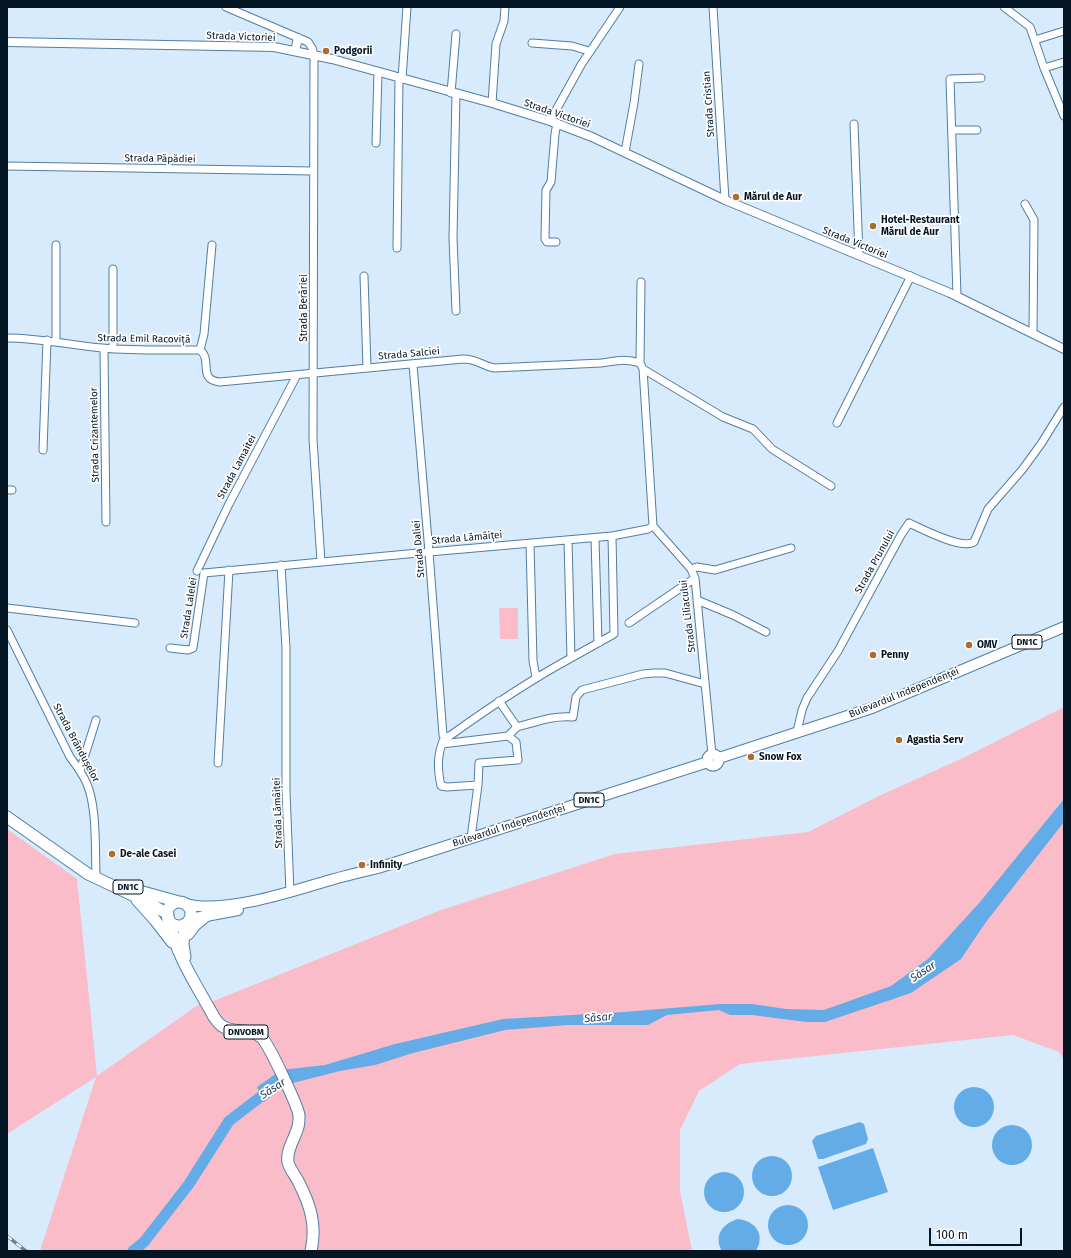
<!DOCTYPE html>
<html>
<head>
<meta charset="utf-8">
<style>
  body { margin:0 }
  #map { position:relative; width:1071px; height:1258px; overflow:hidden; background:#d8ebfc; font-family:"Fira Sans",sans-serif }
  canvas { display:block }
  .frame { position:absolute; inset:0; border:8px solid #041523; pointer-events:none }
  .scale { position:absolute; left:929px; top:1228px; width:93px; height:18px; box-sizing:border-box; border:2px solid #041523; border-top:0; padding-left:5px; font-size:12px; line-height:14px; white-space:nowrap; color:#041523; -webkit-text-stroke:3px #fff; paint-order:stroke }
</style>
</head>
<body>
<div id="map">
<canvas width="1071" height="1258"></canvas>
<div class="frame"></div>
<div class="scale">100 m</div>
</div>
<script>
const c = document.querySelector('canvas').getContext('2d');
c.lineJoin = 'round';
function fillPath(path, color) { c.fillStyle = color; c.fill(path, 'evenodd'); }
function stroke(path, color, width, dash) { c.strokeStyle = color; c.lineWidth = width; c.lineCap = dash ? 'butt' : 'round'; c.setLineDash(dash || []); c.stroke(path); }
function write(font, color, halo, rows, align = 'center') {
  c.font = font + ' "Fira Sans",sans-serif'; c.lineWidth = 3.5; c.setLineDash([]); c.textBaseline = 'middle'; c.strokeStyle = halo; c.fillStyle = color; for (const [text, x, y, turn = 0] of rows) {
    c.save(); c.translate(x, y); c.rotate((+turn || 0) * Math.PI / 180); c.textAlign = isNaN(turn) ? turn : align; if (halo) c.strokeText(text, 0, 0); c.fillText(text, 0, 0); c.restore();
  }
}
const green = new Path2D(`
  M 499,608 L 518,608 L 518,639 L 500,639 Z
  M 1064,707 L 1064,1060 L 1059,1052 L 1013,1035 L 740,1064 L 699,1091 L 680,1130 L 680,1191 L 692,1251 L 40,1251 L 96,1077 L 7,1134 L 7,829 L 77,879 L 97,1076 L 205,1000 L 211,1002 L 441,910 L 615,854 L 808,832 L 881,795 L 965,757 Z`);
const water = new Path2D(`
  M 1064,799 L 1064,822 L 986,922 L 961,959 L 911,993 L 825,1022 L 806,1022 L 752,1015 L 730,1015 L 719,1010 L 667,1015 L 648,1025 L 568,1025 L 505,1030 L 413,1053 L 375,1065 L 340,1071 L 285,1085 L 264,1102 L 257,1087 L 281,1070 L 325,1065 L 395,1044 L 503,1019 L 624,1012 L 720,1004 L 752,1004 L 786,1009 L 824,1010 L 891,986 L 928,959 L 980,902 Z
  M954 1107a20 20 0 1 1 40 0a20 20 0 1 1-40 0Z
  M 860,1122 L 864,1124 L 868,1139 L 866,1144 L 823,1159 L 818,1159 L 812,1141 L 816,1136 Z
  M992 1145a20 20 0 1 1 40 0a20 20 0 1 1-40 0Z
  M 873,1148 L 888,1192 L 833,1210 L 818,1167 Z
  M752 1176a20 20 0 1 1 40 0a20 20 0 1 1-40 0Z
  M704 1192a20 20 0 1 1 40 0a20 20 0 1 1-40 0Z
  M768 1225a20 20 0 1 1 40 0a20 20 0 1 1-40 0Z
  M 738,1219 C 755,1221 766,1234 756,1251 L 722,1251 C 713,1236 723,1223 738,1219 Z`);
const river = new Path2D(`
  M 133,1251 L 144,1242 L 189,1184 L 229,1121 L 272,1088`);
const minor = new Path2D(`
  M 226,7 L 308,42 L 312,48 L 314,55 L 313,439 L 321,562
  M 713,7 L 725,200
  M 1004,7 L 1030,27 L 1044,68 L 1064,116
  M 1035,40 L 1064,31
  M 532,43 L 572,46 L 589,51
  M 1044,68 L 1064,62
  M 402,79 L 407,7
  M 451,93 L 456,34
  M 492,103 L 496,44 L 504,21 L 505,7
  M 550,121 L 581,65 L 620,7
  M 854,124 L 859,255
  M 952,130 L 977,130
  M 376,143 L 378,72
  M 625,152 L 634,103 L 639,64
  M 7,166 L 313,171
  M 1025,204 L 1034,220 L 1033,333
  M 556,242 L 547,242 L 545,239 L 546,190 L 551,182 L 555,134 L 557,123
  M 397,248 L 399,78
  M 364,276 L 367,368
  M 641,282 L 640,363 L 642,367
  M 957,296 L 950,79 L 981,78
  M 456,311 L 453,238 L 456,94
  M 7,338 C 39,338 70,345 102,348 C 135,351 168,350 200,350 L 204,334 L 212,245
  M 56,342 L 56,245
  M 104,349 L 106,522
  M 113,349 L 113,269
  M 200,350 C 213,360 197,380 220,382 L 463,359 C 478,359 480,365 494,368 L 601,363 C 616,361 625,358 640,363
  M 413,365 L 429,552 L 443,735 L 448,737 L 451,735 C 490,707 529,681 571,658 L 568,540
  M 837,423 L 911,276
  M 43,450 L 47,340
  M 7,490 L 12,490
  M 595,538 L 598,643
  M 530,543 L 533,661 L 536,677
  M 281,565 L 286,648 L 286,791 L 290,893
  M 691,569 L 697,567 L 715,570 L 791,548
  M 197,571 L 229,504 L 297,375
  M 697,600 L 733,615 L 766,632
  M 7,608 L 135,623
  M 629,623 L 695,578
  M 7,630 L 70,757 C 76,765 83,774 87,784 C 97,808 95,848 96,874
  M 170,648 L 188,650 L 193,648 L 204,573 L 429,552 L 612,536 L 648,529 L 653,526
  M 571,658 L 614,634 L 612,536
  M 499,701 L 517,727 C 536,722 554,715 573,717 L 576,697 L 582,690 L 643,674 L 654,673 L 665,673 L 705,684
  M 797,732 L 802,710 L 807,698 L 838,651 L 901,535 L 909,523 C 922,529 962,550 974,542 L 988,509 L 1022,470 L 1041,444 L 1064,407
  M 445,736 C 437,754 437,767 441,786 L 447,787 L 478,785
  M 442,744 L 508,736
  M 712,755 L 695,578 L 691,569 L 653,526 L 643,369 L 723,417 L 753,429 L 772,449 L 831,486
  M 218,763 L 229,570
  M 80,771 L 96,720
  M 471,838 L 478,785 L 479,763 L 518,760 L 516,742 L 508,736 L 517,727`);
const tertiary = new Path2D(`
  M 7,42 L 274,47 L 332,59 L 492,103 L 550,121 L 592,137 L 725,200 L 950,293 L 1064,349
  M 295,51 L 298,38`);
const primary = new Path2D(`
  M707.5 760a5.5 5.5 0 1 1 11 0a5.5 5.5 0 1 1-11 0Z
  M 719,758 L 872,708 L 1064,627
  M 186,904 C 223,914 290,892 327,881 C 344,876 361,872 378,868 L 708,762
  M 190,919 L 238,910`);
const trunk = new Path2D(`
  M 7,817 L 88,874 L 145,901 L 168,914
  M 132,889 L 179,902
  M 137,900 L 155,920 L 172,942
  M167 914a12 12 0 1 1 24 0a12 12 0 1 1-24 0Z
  M 169,919 C 175,954 197,986 214,1017 C 216,1020 219,1024 222,1026 C 233,1034 252,1027 262,1038 C 269,1045 297,1104 299,1115 C 299,1118 299,1124 298,1127 C 295,1138 286,1150 288,1162 C 289,1168 295,1175 298,1181 C 310,1204 317,1225 311,1251
  M 188,934 L 195,925 L 207,915
  M 185,957 L 183,944 L 185,924`);
const rail = new Path2D(`
  M 7,1236 L 26,1251`);
const markers = [
  [326,51,4,"#a96e2e"],
  [736,197,4,"#a96e2e"],
  [873,226,4,"#a96e2e"],
  [969,645,4,"#a96e2e"],
  [873,655,4,"#a96e2e"],
  [899,740,4,"#a96e2e"],
  [751,757,4,"#a96e2e"],
  [112,854,4,"#a96e2e"],
  [362,865,4,"#a96e2e"]
];
const shields = [
  [1027,642,30],
  [589,800,30],
  [128,887,30],
  [246,1032,44]
];
const shieldNames = [
  ["DN1C",1027,642],
  ["DN1C",589,800],
  ["DN1C",128,887],
  ["DNVOBM",246,1032]
];
const streetNames = [
  ["Strada Victoriei",241,37,2],
  ["Strada Cristian",709,104,-94],
  ["Strada Victoriei",557,114,19],
  ["Strada Păpădiei",160,159,1],
  ["Strada Victoriei",855,243,22],
  ["Strada Berăriei",304,308,-90],
  ["Strada Emil Racoviță",144,339,1],
  ["Strada Salciei",409,354,-5],
  ["Strada Crizantemelor",95,435,-91],
  ["Strada Lamaitei",237,467,-62],
  ["Strada Lămâiței",467,538,-5],
  ["Strada Daliei",419,549,-95],
  ["Strada Prunului",875,562,-61],
  ["Strada Lalelei",189,608,-81],
  ["Strada Liliacului",688,616,-97],
  ["Bulevardul Independenței",904,693,-22],
  ["Strada Brândușelor",76,743,62],
  ["Strada Lămâiței",278,813,-92],
  ["Bulevardul Independenței",509,826,-18]
];
const poiNames = [
  ["Podgorii",334,51],
  ["Mărul de Aur",744,197],
  ["Hotel-Restaurant",881,220],
  ["Mărul de Aur",881,232],
  ["OMV",977,645],
  ["Penny",881,655],
  ["Agastia Serv",907,740],
  ["Snow Fox",759,757],
  ["De-ale Casei",120,854],
  ["Infinity",370,865]
];
const waterNames = [
  ["Săsar",923,972,-34],
  ["Săsar",598,1018,-5],
  ["Săsar",273,1089,-33]
];
fillPath(green, '#fbbcc9');
fillPath(water, '#64ace7');
stroke(river, '#64ace7', 11);
stroke(minor, '#517ea3', 9);
stroke(tertiary, '#517ea3', 10);
stroke(primary, '#517ea3', 12);
stroke(trunk, '#517ea3', 13);
stroke(minor, '#fff', 7);
stroke(tertiary, '#fff', 8);
stroke(primary, '#fff', 10);
stroke(trunk, '#fff', 11);
stroke(rail, '#6f8191', 3.5);
stroke(rail, '#fff', 2, [6]);
for (const [x, y, r, color] of markers) { const dot = new Path2D(); dot.arc(x, y, r, 0, 2 * Math.PI); c.fillStyle = color; c.fill(dot); stroke(dot, '#fff', 1.5); }
for (const [x, y, w] of shields) { const box = new Path2D(); box.roundRect(x - w / 2, y - 7, w, 14, 3); c.fillStyle = '#fff'; c.fill(box); stroke(box, '#041523', 1); }
write('bold 9px', '#041523', null, shieldNames);
write('10px', '#041523', '#fff', streetNames);
write('bold 10px', '#041523', '#fff', poiNames, 'left');
write('italic 11px', '#16354d', '#fff', waterNames);
</script>
</body>
</html>
